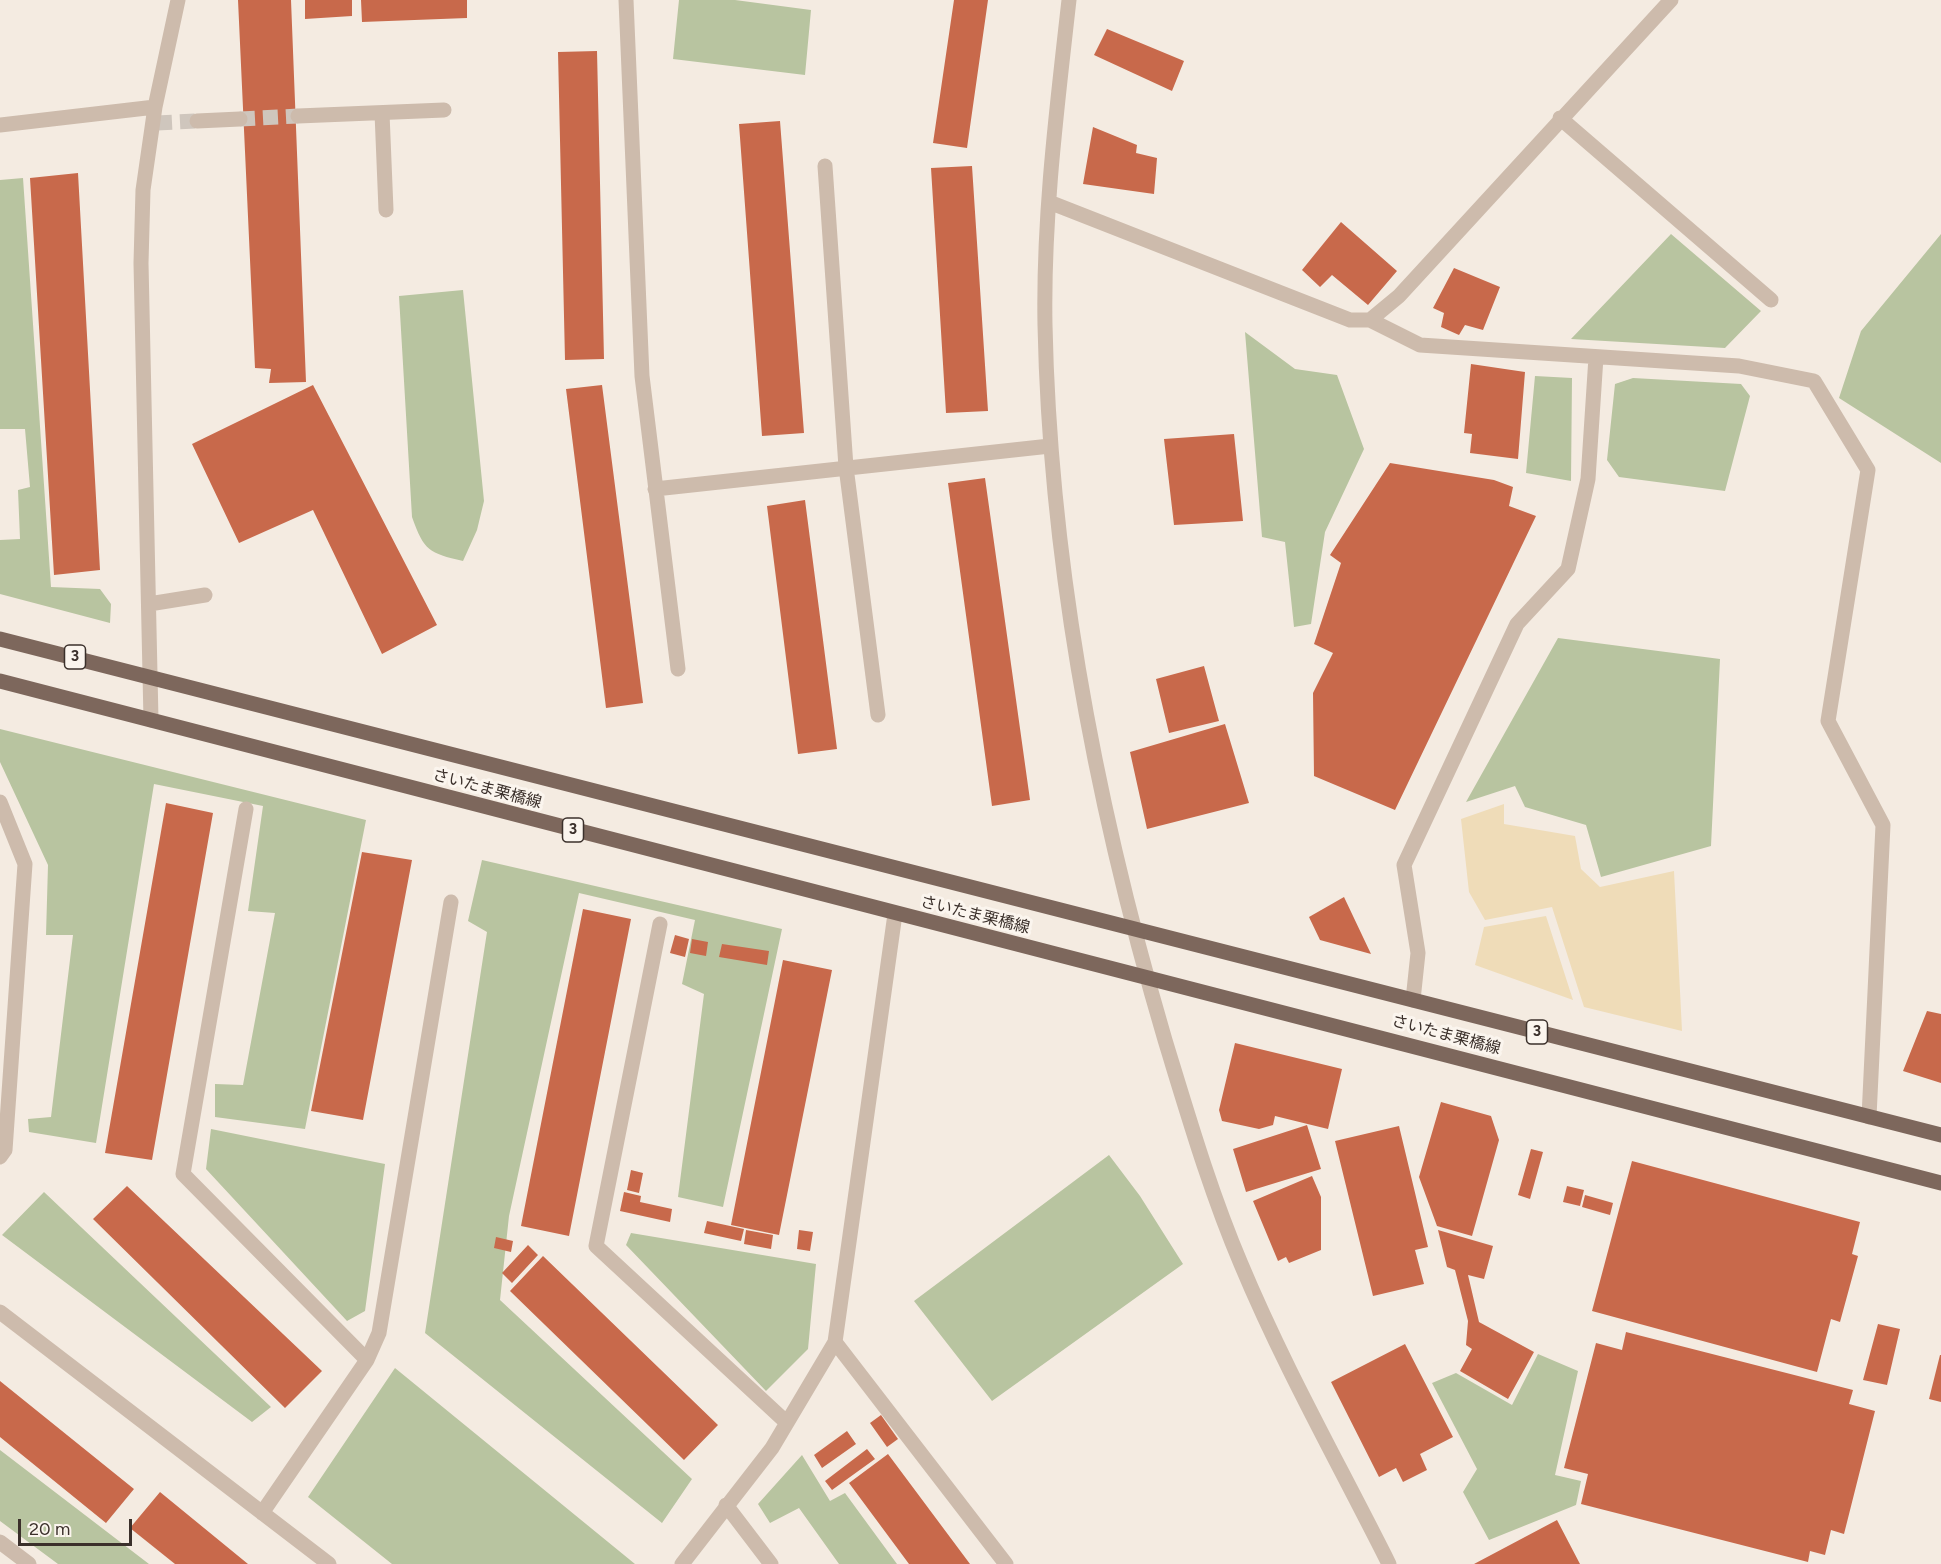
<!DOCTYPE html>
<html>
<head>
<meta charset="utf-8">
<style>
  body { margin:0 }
  #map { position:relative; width:1941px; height:1564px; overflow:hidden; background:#f4ebe1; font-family:Figtree,sans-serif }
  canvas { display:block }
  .scale { position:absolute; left:18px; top:1519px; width:114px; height:27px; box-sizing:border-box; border:3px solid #3b302b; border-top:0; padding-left:8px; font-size:18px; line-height:21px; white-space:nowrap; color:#3b302b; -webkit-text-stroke:4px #fbf5ee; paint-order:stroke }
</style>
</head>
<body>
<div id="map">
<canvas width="1941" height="1564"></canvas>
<div class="scale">20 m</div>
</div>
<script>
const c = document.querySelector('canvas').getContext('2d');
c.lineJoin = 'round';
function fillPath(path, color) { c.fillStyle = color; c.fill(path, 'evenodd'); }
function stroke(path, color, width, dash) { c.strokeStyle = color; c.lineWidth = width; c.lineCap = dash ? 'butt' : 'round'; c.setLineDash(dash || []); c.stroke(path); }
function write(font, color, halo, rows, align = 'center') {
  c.font = font + ' Figtree,"Noto Sans JP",sans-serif'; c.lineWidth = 6; c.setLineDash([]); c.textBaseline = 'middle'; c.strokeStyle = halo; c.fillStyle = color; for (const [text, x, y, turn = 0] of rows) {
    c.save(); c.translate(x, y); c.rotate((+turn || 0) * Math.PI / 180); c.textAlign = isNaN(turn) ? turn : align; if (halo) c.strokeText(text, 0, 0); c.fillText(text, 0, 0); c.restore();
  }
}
const green = new Path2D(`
  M 679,0 L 735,0 L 811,10 L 805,75 L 673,59 Z
  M 23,178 L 51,587 L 100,589 L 111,604 L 110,623 L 0,594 L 0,540 L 20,539 L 18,490 L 30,487 L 25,429 L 0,429 L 0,180 Z
  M 1671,234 L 1761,311 L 1725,348 L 1571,339 Z
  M 1941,234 L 1941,463 L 1839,398 L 1861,331 Z
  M 463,290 L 484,501 L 477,530 L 463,561 C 429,553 424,551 412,517 L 399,296 Z
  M 1245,332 L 1295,369 L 1337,375 L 1364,449 L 1325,532 L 1311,624 L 1294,627 L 1285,542 L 1262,537 Z
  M 1535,376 L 1572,378 L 1571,481 L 1526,473 Z
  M 1633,378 L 1741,384 L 1750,396 L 1725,491 L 1619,477 L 1607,460 L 1615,384 Z
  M 1558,638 L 1720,659 L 1711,846 L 1601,877 L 1586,825 L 1525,807 L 1515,786 L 1466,802 Z
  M 0,729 L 366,820 L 305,1129 L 215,1117 L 215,1084 L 243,1085 L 275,913 L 248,911 L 263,806 L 154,784 L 96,1143 L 29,1132 L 28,1119 L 51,1117 L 73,935 L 46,935 L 48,865 L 0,762 Z
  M 482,860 L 782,929 L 723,1207 L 678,1197 L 704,994 L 682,984 L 695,920 L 579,893 L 509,1216 L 500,1300 L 692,1479 L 662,1523 L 425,1333 L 487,932 L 468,921 Z
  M 211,1129 L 385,1164 L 365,1311 L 347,1321 L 206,1169 Z
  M 1109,1155 L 1140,1196 L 1183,1264 L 992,1401 L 914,1301 Z
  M 44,1192 L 271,1407 L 252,1422 L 2,1235 Z
  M 631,1233 L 816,1264 L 808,1349 L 766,1391 L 626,1245 Z
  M 1538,1354 L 1578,1371 L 1555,1475 L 1581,1481 L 1576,1505 L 1489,1540 L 1463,1492 L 1477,1469 L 1432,1383 L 1456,1373 L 1512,1405 Z
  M 395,1368 L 635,1564 L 392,1564 L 308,1497 Z
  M 0,1450 L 149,1564 L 58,1564 L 0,1521 Z
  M 802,1455 L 830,1501 L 845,1493 L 897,1564 L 839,1564 L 799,1508 L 770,1523 L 758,1504 Z`);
const sand = new Path2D(`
  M 1504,804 L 1504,824 L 1575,836 L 1581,869 L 1600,887 L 1674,871 L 1682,1031 L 1584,1007 L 1552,907 L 1485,920 L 1469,892 L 1461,819 Z
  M 1546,916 L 1573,1000 L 1475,965 L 1484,927 Z`);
const building = new Path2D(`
  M 238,0 L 291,0 L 306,382 L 269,383 L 271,369 L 255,368 Z
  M 305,0 L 352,0 L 352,16 L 305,19 Z
  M 361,0 L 467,0 L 467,18 L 362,22 Z
  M 954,0 L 988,0 L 967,148 L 933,143 Z
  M 1107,29 L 1184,61 L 1172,91 L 1094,55 Z
  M 597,51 L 604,359 L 565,360 L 558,52 Z
  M 780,121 L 804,433 L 762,436 L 739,124 Z
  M 1093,127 L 1137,145 L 1136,153 L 1157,158 L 1154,194 L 1083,184 Z
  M 972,166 L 988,411 L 946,413 L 931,168 Z
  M 78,173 L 100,570 L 54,575 L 30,178 Z
  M 1341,222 L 1397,271 L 1368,305 L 1332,275 L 1320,287 L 1302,270 Z
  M 1454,268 L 1500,287 L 1483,330 L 1465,325 L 1459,335 L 1441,327 L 1444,313 L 1433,308 Z
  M 1471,364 L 1525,372 L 1518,459 L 1470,453 L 1472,434 L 1464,433 Z
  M 313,385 L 437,625 L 382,654 L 313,510 L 239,543 L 192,444 Z
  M 602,385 L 643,703 L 606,708 L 566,389 Z
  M 1234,434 L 1243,521 L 1174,525 L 1164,439 Z
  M 1390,463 L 1494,480 L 1513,487 L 1509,506 L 1536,516 L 1395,810 L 1314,776 L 1313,693 L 1333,653 L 1314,644 L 1341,563 L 1330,555 Z
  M 985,478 L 1030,800 L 992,806 L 948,483 Z
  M 805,500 L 837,749 L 798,754 L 767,506 Z
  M 1204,666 L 1219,721 L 1169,733 L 1156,679 Z
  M 1225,724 L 1249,803 L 1147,829 L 1130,752 Z
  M 166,803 L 213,813 L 152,1160 L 105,1153 Z
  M 362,852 L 412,860 L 363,1120 L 311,1111 Z
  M 1344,897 L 1371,954 L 1320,940 L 1309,917 Z
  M 583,909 L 631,919 L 569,1236 L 521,1226 Z
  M 675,935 L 689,939 L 685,957 L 670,953 Z
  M 692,939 L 708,942 L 706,956 L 690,953 Z
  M 722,944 L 769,951 L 767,965 L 719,957 Z
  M 783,960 L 832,970 L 779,1235 L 731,1225 Z
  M 1927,1011 L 1941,1014 L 1941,1083 L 1903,1071 Z
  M 1235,1043 L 1342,1069 L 1328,1129 L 1275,1116 L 1273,1125 L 1259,1129 L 1222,1121 L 1219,1110 Z
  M 1441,1102 L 1491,1116 L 1499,1140 L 1472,1236 L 1437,1226 L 1419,1177 Z
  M 1307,1125 L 1321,1169 L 1246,1192 L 1233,1149 Z
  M 1399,1126 L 1428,1247 L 1415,1250 L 1424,1284 L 1373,1296 L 1335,1141 Z
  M 1531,1149 L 1543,1152 L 1530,1199 L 1518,1195 Z
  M 1632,1161 L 1860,1222 L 1852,1254 L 1858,1256 L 1840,1322 L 1831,1319 L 1817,1372 L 1592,1311 Z
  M 631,1170 L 643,1173 L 639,1193 L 627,1190 Z
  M 1312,1176 L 1321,1197 L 1321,1250 L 1289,1263 L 1286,1257 L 1278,1261 L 1253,1201 Z
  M 127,1186 L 322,1371 L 285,1408 L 93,1219 Z
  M 1567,1186 L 1584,1190 L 1580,1206 L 1563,1202 Z
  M 624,1192 L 641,1196 L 640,1202 L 672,1209 L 670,1222 L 620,1211 Z
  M 1585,1195 L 1613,1203 L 1610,1215 L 1582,1207 Z
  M 707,1221 L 744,1229 L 741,1241 L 704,1233 Z
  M 746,1230 L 773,1235 L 771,1249 L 744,1244 Z
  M 799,1230 L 813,1232 L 810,1251 L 797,1249 Z
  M 1438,1230 L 1493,1246 L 1484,1279 L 1468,1275 L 1479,1322 L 1534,1352 L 1508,1399 L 1460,1371 L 1472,1349 L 1466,1345 L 1468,1321 L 1455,1270 L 1447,1267 Z
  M 496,1237 L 513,1241 L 511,1252 L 494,1248 Z
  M 528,1245 L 538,1255 L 512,1283 L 502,1273 Z
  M 543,1256 L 718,1425 L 684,1460 L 510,1291 Z
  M 1878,1324 L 1900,1329 L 1887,1385 L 1863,1380 Z
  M 1626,1332 L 1853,1390 L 1849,1404 L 1875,1411 L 1844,1534 L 1831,1530 L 1825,1555 L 1810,1551 L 1808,1562 L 1581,1504 L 1588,1474 L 1564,1468 L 1596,1343 L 1622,1350 Z
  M 1405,1344 L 1453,1437 L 1420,1454 L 1427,1470 L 1403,1482 L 1396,1468 L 1379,1477 L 1331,1382 Z
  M 1940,1355 L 1941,1355 L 1941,1402 L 1929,1399 Z
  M 0,1381 L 134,1489 L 106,1523 L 0,1437 Z
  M 881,1415 L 898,1439 L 887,1447 L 870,1423 Z
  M 847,1431 L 856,1444 L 822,1468 L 814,1455 Z
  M 867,1449 L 875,1459 L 832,1490 L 825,1481 Z
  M 888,1454 L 970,1564 L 909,1564 L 849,1483 Z
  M 160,1492 L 248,1564 L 175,1564 L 130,1528 Z
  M 1557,1520 L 1580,1564 L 1474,1564 Z`);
const minorTunnel = new Path2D(`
  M 240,119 L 298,116
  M 157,123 L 197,121`);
const minor = new Path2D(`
  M 626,0 L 642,376 L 678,669
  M 1069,0 C 1057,107 1043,217 1045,325 C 1050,567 1097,809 1165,1040 C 1188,1115 1210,1191 1241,1264 C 1284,1367 1339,1464 1389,1564
  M 382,113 L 386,210
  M 298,116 L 444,110
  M 1560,118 L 1771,300
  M 197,121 L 240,119
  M 0,125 L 155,107
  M 825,166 L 846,467 L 878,715
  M 1049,202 L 1350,320 L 1370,320 L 1399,296 L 1671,0
  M 1370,320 L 1420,345 L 1739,366 L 1814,381 L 1868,470 L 1828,721 L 1883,825 L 1869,1117
  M 655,489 L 1050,446
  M 149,604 L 205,595
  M 151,720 L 141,263 L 143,190 L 155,107 L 178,0
  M 0,802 L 25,864 L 5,1150 L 0,1157
  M 246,809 L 183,1174 L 367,1360
  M 660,924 L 596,1246 L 786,1422
  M 1413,1000 L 1418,953 L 1404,865 L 1517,624 L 1568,569 L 1588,479 L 1596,357
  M 0,1312 L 329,1564
  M 835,1342 L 1006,1564
  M 726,1505 L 771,1564
  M 262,1513 L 367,1360 L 379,1333 L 451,902
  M 0,1542 L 29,1564
  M 682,1564 L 772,1448 L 835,1342 L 895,914`);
const major = new Path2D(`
  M 0,639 L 1941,1135
  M 0,681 L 1941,1183`);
const shields = [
  [75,657,21],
  [573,830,21],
  [1537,1032,21]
];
const shieldNames = [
  ["3",75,657],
  ["3",573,830],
  ["3",1537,1032]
];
const streetNames = [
  ["さいたま栗橋線",487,789,15],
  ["さいたま栗橋線",975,915,14],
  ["さいたま栗橋線",1446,1035,15]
];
fillPath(green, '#b8c4a0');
fillPath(sand, '#efdcb8');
fillPath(building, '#c8694b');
stroke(minorTunnel, '#cfc6bd', 15, [15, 8]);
stroke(minor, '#cdbbac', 15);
stroke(major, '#7d675c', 15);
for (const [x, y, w] of shields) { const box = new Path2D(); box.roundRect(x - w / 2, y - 12, w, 24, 4.5); c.fillStyle = '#fbf5ee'; c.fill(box); stroke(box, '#3b302b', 1.5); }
write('bold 15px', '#3b302b', null, shieldNames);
write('16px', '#3b302b', '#fbf5ee', streetNames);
</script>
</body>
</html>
